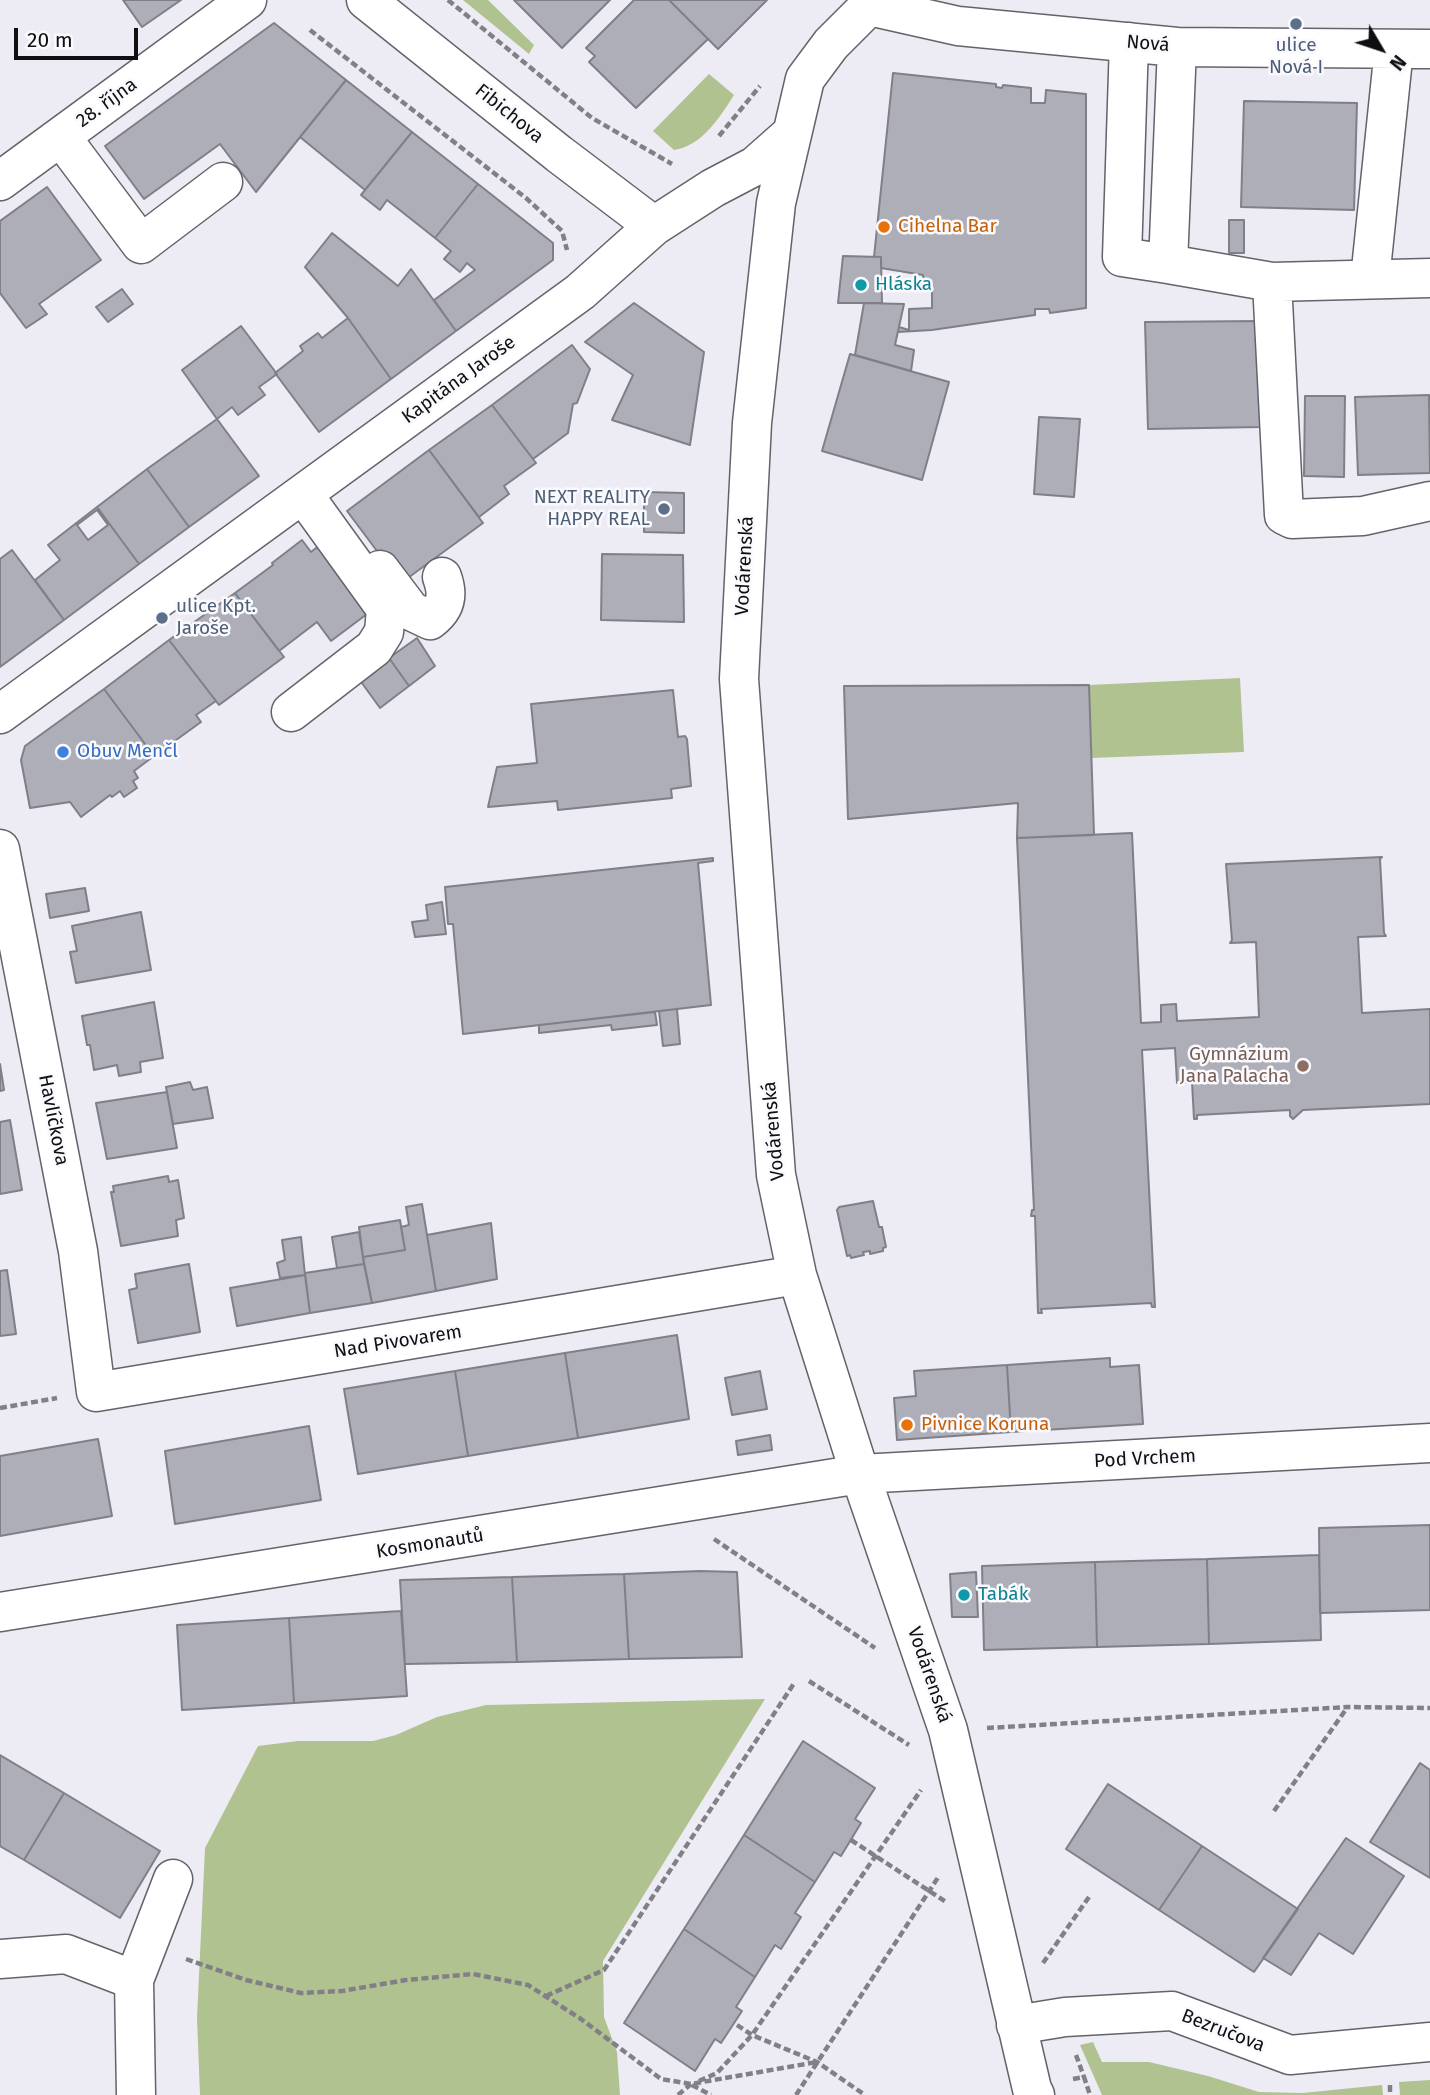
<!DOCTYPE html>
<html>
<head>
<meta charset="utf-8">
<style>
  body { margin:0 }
  #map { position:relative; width:1430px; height:2095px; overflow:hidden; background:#edecf5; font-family:"Fira Sans",sans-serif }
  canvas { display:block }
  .north { position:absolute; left:1346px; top:14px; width:70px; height:70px; -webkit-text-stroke:5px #fafafe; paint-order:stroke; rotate:129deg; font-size:19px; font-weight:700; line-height:28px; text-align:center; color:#0f0e11 }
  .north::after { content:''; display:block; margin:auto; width:24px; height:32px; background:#0f0e11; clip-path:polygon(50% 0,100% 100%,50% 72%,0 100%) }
  .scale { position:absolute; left:14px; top:28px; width:124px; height:32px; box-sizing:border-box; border:4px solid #0f0e11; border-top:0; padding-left:9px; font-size:21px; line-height:24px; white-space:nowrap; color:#0f0e11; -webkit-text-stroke:5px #fafafe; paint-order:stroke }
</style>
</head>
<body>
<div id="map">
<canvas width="1430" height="2095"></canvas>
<div class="north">N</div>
<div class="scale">20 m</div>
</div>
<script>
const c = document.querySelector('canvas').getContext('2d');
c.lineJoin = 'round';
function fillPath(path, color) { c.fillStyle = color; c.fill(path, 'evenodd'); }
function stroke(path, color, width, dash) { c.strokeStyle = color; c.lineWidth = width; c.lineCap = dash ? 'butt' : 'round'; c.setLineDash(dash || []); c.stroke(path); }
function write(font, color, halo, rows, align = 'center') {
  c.font = font + ' "Fira Sans",sans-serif'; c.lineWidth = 5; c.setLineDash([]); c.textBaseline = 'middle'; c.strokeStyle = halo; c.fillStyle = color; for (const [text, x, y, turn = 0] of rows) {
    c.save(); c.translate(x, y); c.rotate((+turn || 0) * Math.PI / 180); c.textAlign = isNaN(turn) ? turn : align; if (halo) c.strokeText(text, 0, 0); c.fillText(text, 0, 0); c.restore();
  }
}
const green = new Path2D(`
  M 463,0 L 488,0 L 534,45 L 529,54 Z
  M 709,74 L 734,95 C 720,117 702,146 674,150 L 653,131 Z
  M 1240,678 L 1244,752 L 1092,758 L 1089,685 Z
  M 765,1699 L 603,1961 L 604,2017 L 617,2052 L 620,2095 L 200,2095 L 197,2018 L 205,1848 L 258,1746 L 298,1741 L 373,1741 L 396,1735 L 437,1717 L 486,1705 Z
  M 1093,2042 L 1102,2062 L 1149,2062 L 1208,2076 L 1259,2092 L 1303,2093 L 1382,2085 L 1383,2095 L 1102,2095 L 1080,2045 Z
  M 1430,2080 L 1430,2095 L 1400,2095 L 1399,2082 Z`);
const building = new Path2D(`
  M 123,0 L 181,0 L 142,27 Z
  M 514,0 L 610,0 L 562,48 Z
  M 634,0 L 669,0 L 708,39 L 636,108 L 589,62 L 595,56 L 586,48 Z
  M 669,0 L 767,0 L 718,49 Z
  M 274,23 L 346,80 L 256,192 L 220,144 L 144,199 L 105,146 Z
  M 893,73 L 996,84 L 996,87 L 1002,88 L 1003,85 L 1031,88 L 1031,103 L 1045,103 L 1046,90 L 1086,94 L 1086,308 L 1050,313 L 1049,309 L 1035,309 L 1035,315 L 932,330 L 898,332 L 899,327 L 909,330 L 909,309 L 932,308 L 932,288 L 924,289 L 923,275 L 881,268 L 881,257 L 874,257 Z
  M 346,80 L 412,132 L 365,190 L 300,137 Z
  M 1244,101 L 1357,103 L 1354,210 L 1241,207 Z
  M 412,132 L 478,184 L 435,238 L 387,200 L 380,210 L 361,195 Z
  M 478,184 L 553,243 L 553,260 L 456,331 L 434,300 L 475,270 L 467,263 L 460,272 L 444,259 L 451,251 L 435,238 Z
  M 47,187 L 101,260 L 39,304 L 47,314 L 26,328 L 0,293 L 0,221 Z
  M 1229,220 L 1244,220 L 1244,253 L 1229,253 Z
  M 332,233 L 398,286 L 411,269 L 456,331 L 391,379 L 348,318 L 305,267 Z
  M 843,256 L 881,257 L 882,303 L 838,303 Z
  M 122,289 L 133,304 L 108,322 L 96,307 Z
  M 634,303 L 704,352 L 690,445 L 612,420 L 633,375 L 585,342 Z
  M 864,303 L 904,304 L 895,345 L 914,350 L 911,371 L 855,355 Z
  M 348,318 L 391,379 L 319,432 L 275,373 L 303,351 L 300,346 L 318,333 L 322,338 Z
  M 1260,321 L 1261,427 L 1148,429 L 1145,322 Z
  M 241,326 L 277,374 L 259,387 L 265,395 L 238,415 L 232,407 L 217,419 L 182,370 Z
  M 572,345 L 590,369 L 577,403 L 573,404 L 568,433 L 533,459 L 492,405 Z
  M 850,354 L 949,382 L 922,480 L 822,451 Z
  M 1429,395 L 1430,473 L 1358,475 L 1355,397 Z
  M 1305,396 L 1345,396 L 1344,477 L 1304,476 Z
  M 492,405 L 536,463 L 504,486 L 509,494 L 479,517 L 429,450 Z
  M 1039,417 L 1080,419 L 1074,497 L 1034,494 Z
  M 217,419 L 259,476 L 189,527 L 147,469 Z
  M 429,450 L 483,523 L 401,583 L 347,511 Z
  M 147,469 L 189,527 L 139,564 L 97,507 Z
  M 644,492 L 684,493 L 684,533 L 644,532 Z
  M 97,507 L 139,564 L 64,620 L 35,580 L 60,560 L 48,545 ZM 97,510 L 108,525 L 88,540 L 77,525 Z
  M 302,540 L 311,552 L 320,545 L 371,611 L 331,641 L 317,622 L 279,651 L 235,593 L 273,565 L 272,563 Z
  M 12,550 L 64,620 L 0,667 L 0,559 Z
  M 602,554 L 683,555 L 684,622 L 601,620 Z
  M 235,593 L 284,657 L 219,705 L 169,640 Z
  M 417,638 L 435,666 L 409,686 L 389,658 Z
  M 169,640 L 216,701 L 196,715 L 201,722 L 154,756 L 104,689 Z
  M 389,658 L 409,686 L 380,708 L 359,679 Z
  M 1089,685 L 1094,835 L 1017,838 L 1018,803 L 848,819 L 844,686 Z
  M 104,689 L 154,756 L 134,771 L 138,778 L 133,781 L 137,788 L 124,797 L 120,791 L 112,797 L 110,795 L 81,817 L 70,802 L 30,808 L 21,760 L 25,746 Z
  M 673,690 L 678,737 L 685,736 L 687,739 L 691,786 L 671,789 L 672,798 L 558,810 L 557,801 L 488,807 L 497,767 L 537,763 L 531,704 Z
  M 1132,833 L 1141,1023 L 1161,1022 L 1161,1005 L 1176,1004 L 1177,1021 L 1259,1017 L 1256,942 L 1230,943 L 1232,940 L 1226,864 L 1382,857 L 1380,859 L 1384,933 L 1386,936 L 1358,937 L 1362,1013 L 1430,1009 L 1430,1104 L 1303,1110 L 1293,1119 L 1290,1116 L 1290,1110 L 1197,1115 L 1197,1119 L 1194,1119 L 1192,1082 L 1177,1083 L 1175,1048 L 1142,1050 L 1155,1307 L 1152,1307 L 1151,1303 L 1041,1309 L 1042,1313 L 1038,1313 L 1035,1216 L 1031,1216 L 1032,1210 L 1034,1210 L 1017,838 Z
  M 713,858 L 713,861 L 698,863 L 711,1005 L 463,1034 L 453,924 L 448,924 L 445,887 Z
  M 85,888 L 89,911 L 50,918 L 46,894 Z
  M 442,902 L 446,934 L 415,937 L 412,922 L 428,920 L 426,905 Z
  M 141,912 L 151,970 L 76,983 L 70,952 L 77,951 L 72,926 Z
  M 154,1002 L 163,1058 L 140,1062 L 141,1072 L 119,1076 L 117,1065 L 94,1070 L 90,1045 L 87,1045 L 82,1016 Z
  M 677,1009 L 680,1044 L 663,1046 L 659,1011 Z
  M 655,1012 L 657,1025 L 612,1030 L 611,1025 L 539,1033 L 539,1025 Z
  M 0,1064 L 4,1090 L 0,1091 Z
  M 190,1082 L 193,1090 L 207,1087 L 213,1118 L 173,1124 L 166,1087 Z
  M 167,1092 L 177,1148 L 107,1159 L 96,1103 Z
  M 10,1120 L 22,1190 L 0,1194 L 0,1122 Z
  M 168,1176 L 169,1182 L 178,1180 L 184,1218 L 176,1220 L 178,1236 L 121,1246 L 111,1192 L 114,1192 L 113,1186 Z
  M 873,1201 L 879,1227 L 882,1227 L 886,1247 L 883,1248 L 883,1251 L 870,1254 L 870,1251 L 863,1252 L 864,1255 L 851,1258 L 850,1255 L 847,1256 L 837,1210 L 839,1207 Z
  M 422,1204 L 436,1291 L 372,1303 L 363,1257 L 405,1250 L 401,1227 L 409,1225 L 406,1207 Z
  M 400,1220 L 405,1250 L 363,1257 L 359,1227 Z
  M 491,1223 L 497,1279 L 436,1291 L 427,1235 Z
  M 359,1232 L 364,1264 L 337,1268 L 332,1237 Z
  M 301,1237 L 305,1275 L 280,1278 L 277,1263 L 285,1260 L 282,1240 Z
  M 189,1264 L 200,1332 L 138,1343 L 129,1290 L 137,1288 L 135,1274 Z
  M 364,1264 L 372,1303 L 310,1313 L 305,1273 Z
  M 7,1270 L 16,1334 L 0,1336 L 0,1271 Z
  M 305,1275 L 310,1313 L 237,1326 L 230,1288 Z
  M 677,1335 L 689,1419 L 578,1438 L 565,1353 Z
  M 565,1353 L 578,1438 L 468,1456 L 455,1371 Z
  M 1110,1358 L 1110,1367 L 1139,1365 L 1143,1424 L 1011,1432 L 1007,1365 Z
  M 1007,1365 L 1011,1432 L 897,1440 L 894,1398 L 916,1396 L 914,1371 Z
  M 455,1371 L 468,1456 L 358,1474 L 344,1389 Z
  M 760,1371 L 767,1409 L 732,1415 L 725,1378 Z
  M 309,1426 L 321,1500 L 175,1524 L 165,1451 Z
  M 770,1435 L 772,1450 L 738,1455 L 736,1441 Z
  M 98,1439 L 112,1516 L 0,1536 L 0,1456 Z
  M 1430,1525 L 1430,1610 L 1320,1613 L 1319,1528 Z
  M 1319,1555 L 1321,1640 L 1209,1644 L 1207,1559 Z
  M 1207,1559 L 1209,1644 L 1097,1647 L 1095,1562 Z
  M 1095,1562 L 1097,1647 L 984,1650 L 982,1566 Z
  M 700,1571 L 737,1572 L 742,1657 L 629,1659 L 624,1574 Z
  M 976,1572 L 978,1617 L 952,1617 L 950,1574 Z
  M 624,1574 L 629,1659 L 517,1662 L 512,1577 Z
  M 512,1577 L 517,1662 L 405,1664 L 400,1580 Z
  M 401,1611 L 407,1696 L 294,1703 L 289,1618 Z
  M 289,1618 L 294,1703 L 182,1710 L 177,1625 Z
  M 803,1741 L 875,1788 L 855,1819 L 861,1823 L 841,1856 L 834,1852 L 815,1882 L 744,1835 Z
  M 0,1755 L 64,1793 L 24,1860 L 0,1846 Z
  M 1420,1763 L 1430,1770 L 1430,1878 L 1370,1842 Z
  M 1108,1784 L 1202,1846 L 1159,1910 L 1066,1849 Z
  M 64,1793 L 160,1851 L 120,1918 L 24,1860 Z
  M 744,1835 L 815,1882 L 795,1913 L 801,1917 L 781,1949 L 775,1945 L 755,1977 L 684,1929 Z
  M 1346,1838 L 1404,1876 L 1353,1954 L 1319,1933 L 1291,1975 L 1263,1958 Z
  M 1202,1846 L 1298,1909 L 1254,1972 L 1159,1910 Z
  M 684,1929 L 755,1977 L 736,2007 L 742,2011 L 721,2043 L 715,2039 L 695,2071 L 624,2023 Z`);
const path = new Path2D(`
  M 448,0 L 592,118 L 672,164
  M 310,30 L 526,198 L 562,231 L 567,250
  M 719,136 L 760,86
  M 0,1408 L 57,1398
  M 714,1539 L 875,1648
  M 809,1681 L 909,1745
  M 987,1728 L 1348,1707 L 1430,1708
  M 1274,1811 L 1347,1708
  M 851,1840 L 946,1902
  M 186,1959 L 246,1980 L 301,1993 L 342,1991 L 406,1980 L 473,1974 L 528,1985 L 581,2019 L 661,2079 L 691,2084 L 817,2062
  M 1043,1963 L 1091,1894
  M 546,1996 L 604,1970 L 795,1682
  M 737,2025 L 752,2035 L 817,2062 L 865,2095
  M 1076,2055 L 1084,2077
  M 1073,2079 L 1084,2077 L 1090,2095
  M 699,2081 L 717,2073 L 752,2035 L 921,1790
  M 692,2085 L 711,2095
  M 1390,2085 L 1390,2095
  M 678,2095 L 691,2084
  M 796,2095 L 939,1876`);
const minor = new Path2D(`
  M 366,0 L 559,154 L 654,226
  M 872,0 L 869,6 L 831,44 L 805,79 L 776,203 L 752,423 L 739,679 L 776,1175 L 797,1275 L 860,1474 L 948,1730 L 1032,2089 L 1035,2095
  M 869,6 L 958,26 L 1177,47 L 1430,49
  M 1129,42 L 1122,257 L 1168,264
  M 1177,47 L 1168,264 L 1272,282 L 1430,278
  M 61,137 L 141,244 L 223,182
  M 0,181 L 247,0
  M 1370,279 L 1394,49
  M 1272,282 L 1284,515 L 1292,519 L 1363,516 L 1430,501
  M 380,570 L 411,611 L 430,620 C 446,608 449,596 442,577
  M 291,712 L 374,648 L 384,632 L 386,609 L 303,494
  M 0,714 L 580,292 L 654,226 L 713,188 L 755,166 L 790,135
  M 0,849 L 78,1251 L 96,1392 L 797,1275
  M 0,1612 L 860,1474 L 1430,1443
  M 0,1959 L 66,1954 L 134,1980
  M 1016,2025 L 1065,2017 L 1172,2011 L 1290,2055 L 1430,2042
  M 136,2095 L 134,1980 L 173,1879`);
const markers = [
  [1296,24,7,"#5c6f8a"],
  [884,227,7,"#e8710a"],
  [861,285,7,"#0f9aa8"],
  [664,509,7,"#5c6f8a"],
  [162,618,7,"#5c6f8a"],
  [63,752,7,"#3f7fe0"],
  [1303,1066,7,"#8d6e63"],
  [907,1425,7,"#e8710a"],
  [964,1595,7,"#0f9aa8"]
];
const streetNames = [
  ["Nová",1148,44,5],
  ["28. října",107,103,-36],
  ["Fibichova",509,114,39],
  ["Kapitána Jaroše",459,380,-36],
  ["Vodárenská",745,566,-87],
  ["Havlíčkova",53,1120,79],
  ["Vodárenská",774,1131,-95],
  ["Nad Pivovarem",398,1342,-9],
  ["Pod Vrchem",1145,1459,-3],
  ["Kosmonautů",430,1544,-9],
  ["Vodárenská",929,1675,71],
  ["Bezručova",1223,2031,21]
];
const serviceNames = [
  ["ulice",1296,46],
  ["Nová I",1296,68],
  ["NEXT REALITY",650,498,"right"],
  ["HAPPY REAL",650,520,"right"],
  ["ulice Kpt.",176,607,"left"],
  ["Jaroše",176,629,"left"]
];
const foodNames = [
  ["Cihelna Bar",898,227],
  ["Pivnice Koruna",921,1425]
];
const cultureNames = [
  ["Hláska",875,285],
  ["Tabák",978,1595]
];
const shopNames = [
  ["Obuv Menčl",77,752]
];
const educationNames = [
  ["Gymnázium",1289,1055],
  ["Jana Palacha",1289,1077]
];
fillPath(green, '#b0c290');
fillPath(building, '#adaeb7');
stroke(building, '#7f7f87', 2);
stroke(minor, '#63636b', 41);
stroke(path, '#818086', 4.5, [7, 3.5]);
stroke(minor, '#fff', 38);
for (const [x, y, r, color] of markers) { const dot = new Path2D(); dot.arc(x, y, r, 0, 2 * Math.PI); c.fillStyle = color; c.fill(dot); stroke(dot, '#fafafe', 2.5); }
write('19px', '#0f0e11', '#fafafe', streetNames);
write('19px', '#4e5e75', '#fafafe', serviceNames);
write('19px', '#c56008', '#fafafe', foodNames, 'left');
write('19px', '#0d838f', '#fafafe', cultureNames, 'left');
write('19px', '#366cbe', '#fafafe', shopNames, 'left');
write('19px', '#785e54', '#fafafe', educationNames, 'right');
</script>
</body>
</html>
